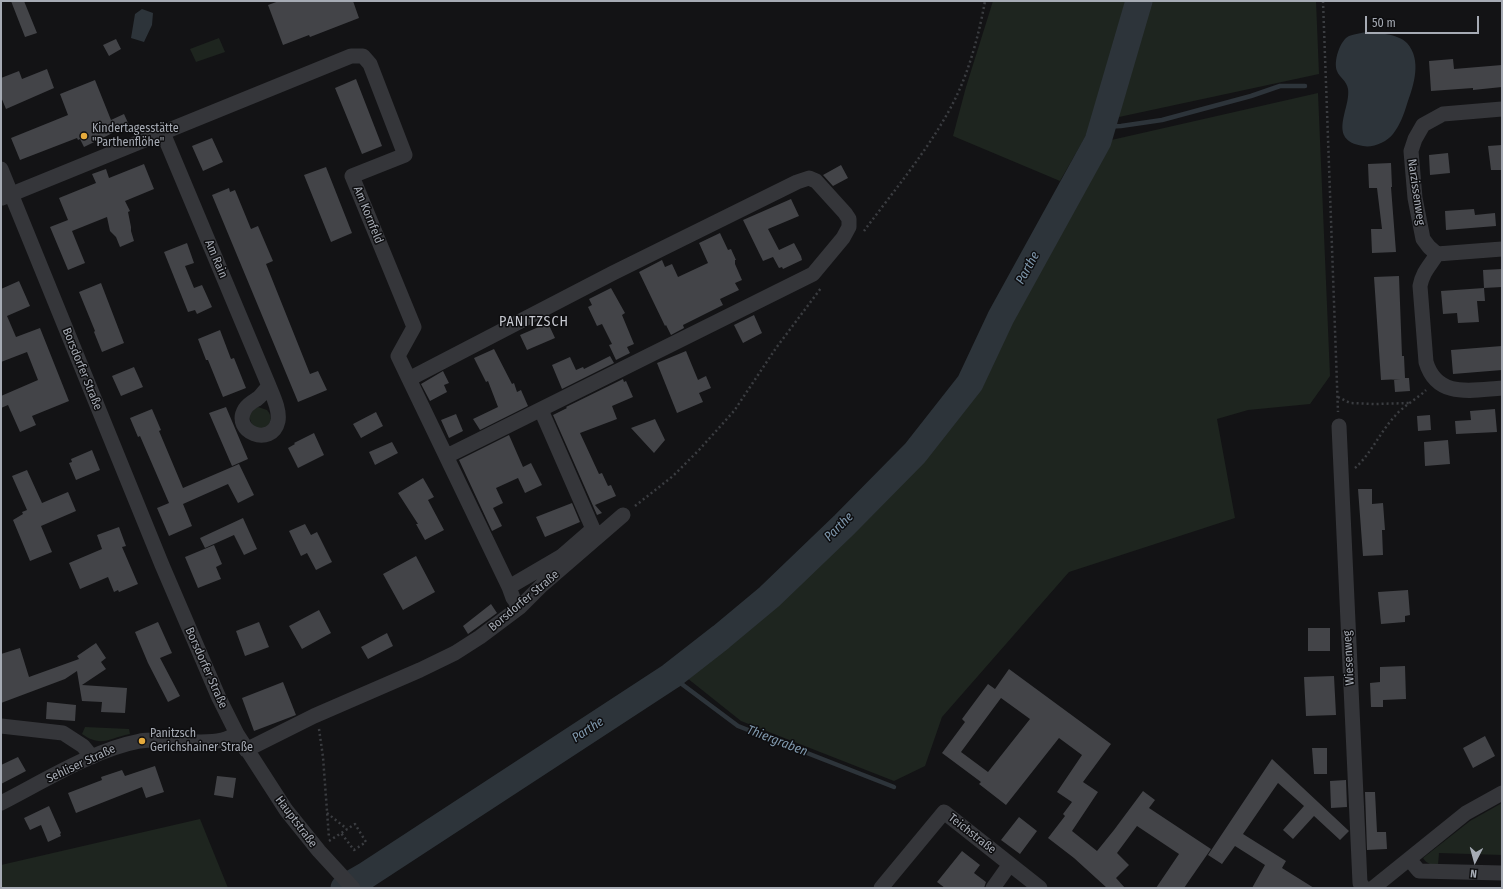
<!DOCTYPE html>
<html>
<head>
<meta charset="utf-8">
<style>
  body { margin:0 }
  #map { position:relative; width:1503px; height:889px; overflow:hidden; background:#131315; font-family:"Fira Sans Condensed",sans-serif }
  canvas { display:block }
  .frame { position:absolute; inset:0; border:2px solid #a6abb4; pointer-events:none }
  .north { position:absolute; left:1455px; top:841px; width:40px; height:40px; -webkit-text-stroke:3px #0e0e10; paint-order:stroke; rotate:186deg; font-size:11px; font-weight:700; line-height:16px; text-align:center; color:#a6abb4 }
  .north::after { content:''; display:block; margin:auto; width:14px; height:18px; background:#a6abb4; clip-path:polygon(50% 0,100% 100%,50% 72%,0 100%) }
  .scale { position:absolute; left:1365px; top:16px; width:114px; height:18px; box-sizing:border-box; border:2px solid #a6abb4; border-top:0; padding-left:5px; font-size:12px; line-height:14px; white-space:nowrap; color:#a6abb4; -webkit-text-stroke:3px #0e0e10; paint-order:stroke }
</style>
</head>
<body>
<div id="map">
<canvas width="1503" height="889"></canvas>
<div class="frame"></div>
<div class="north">N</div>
<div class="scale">50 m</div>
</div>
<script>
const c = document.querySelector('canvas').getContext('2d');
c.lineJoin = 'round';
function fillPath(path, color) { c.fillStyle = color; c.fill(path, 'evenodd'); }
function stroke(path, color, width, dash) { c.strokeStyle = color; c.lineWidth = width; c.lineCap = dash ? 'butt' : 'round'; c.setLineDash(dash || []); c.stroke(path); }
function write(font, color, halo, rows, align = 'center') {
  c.font = font + ' "Fira Sans Condensed",sans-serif'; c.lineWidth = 3; c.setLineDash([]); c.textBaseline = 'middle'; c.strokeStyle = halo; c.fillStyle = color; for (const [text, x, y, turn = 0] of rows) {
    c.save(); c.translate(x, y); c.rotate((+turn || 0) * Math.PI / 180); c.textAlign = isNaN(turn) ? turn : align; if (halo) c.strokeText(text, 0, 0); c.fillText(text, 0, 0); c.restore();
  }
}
const green = new Path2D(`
  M 993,1 L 1129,1 L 1110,81 L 1088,132 L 1060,181 L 953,136 L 966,87 Z
  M 1144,1 L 1316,1 L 1319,74 L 1119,117 L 1118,107 L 1130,71 Z
  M 219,38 L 225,52 L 196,62 L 190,49 Z
  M 1318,93 L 1330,376 L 1310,404 L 1248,410 L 1217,419 L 1235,518 L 1069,572 L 942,717 L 925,766 L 894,781 L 741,721 L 682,674 L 787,592 L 914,464 L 977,385 L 1107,141 Z
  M 258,407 L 267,410 C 273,417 271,422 266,429 L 253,428 L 249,416 L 254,409 Z
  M 85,727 L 129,729 L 130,734 C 109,738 102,748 82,734 Z
  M 1502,803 L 1502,855 L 1439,853 L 1438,865 C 1431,865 1427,864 1423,858 L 1470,821 Z
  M 200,819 L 228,888 L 1,888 L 1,865 Z`);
const water = new Path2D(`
  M 142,9 L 153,13 L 152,25 L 144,42 L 131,38 L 135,14 Z
  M 1367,32 C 1378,33 1399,34 1407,43 C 1422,60 1414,85 1407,104 C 1404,114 1400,125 1393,134 C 1387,142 1373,148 1363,146 C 1326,140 1351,109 1348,89 C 1347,81 1339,77 1337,71 C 1333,62 1340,40 1349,36 C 1354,34 1361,33 1367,32 Z`);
const stream = new Path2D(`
  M 1102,127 L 1121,126 L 1162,120 L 1251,96 L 1280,86 L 1305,86
  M 671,676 L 738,726 L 894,787`);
const river = new Path2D(`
  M 344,888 L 365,876 L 671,676 L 721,637 L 769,597 L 844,525 L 915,453 L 970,383 L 1001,317 L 1098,141 L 1139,1`);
const building = new Path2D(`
  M 11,1 L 24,1 L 37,33 L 25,37 Z
  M 279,1 L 353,1 L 359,18 L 310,37 L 309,35 L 283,45 L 268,5 Z
  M 116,39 L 121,49 L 109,56 L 103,45 Z
  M 1453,59 L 1454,69 L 1502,65 L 1502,87 L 1473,90 L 1473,88 L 1431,91 L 1429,61 Z
  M 47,69 L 54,88 L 6,109 L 1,97 L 1,78 L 19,71 L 22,79 Z
  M 356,79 L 382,146 L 362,154 L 335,88 Z
  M 95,80 L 111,120 L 124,114 L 129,125 L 84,147 L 80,139 L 78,140 L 77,138 L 20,160 L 11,138 L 68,115 L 60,94 Z
  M 212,138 L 223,162 L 203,171 L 192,146 Z
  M 1502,145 L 1502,170 L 1491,170 L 1488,146 Z
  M 1448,153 L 1450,173 L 1430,175 L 1429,155 Z
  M 1391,163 L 1392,187 L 1391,187 L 1396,252 L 1372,253 L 1371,229 L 1382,229 L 1377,188 L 1369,188 L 1368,164 Z
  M 144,164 L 154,189 L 125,201 L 130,211 L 128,212 L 131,227 L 131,231 L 134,241 L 120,247 L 116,237 L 110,231 L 107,217 L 72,231 L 85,263 L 68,270 L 50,227 L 68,220 L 59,198 L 96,183 L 92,174 L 106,169 L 109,178 Z
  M 841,165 L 848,178 L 833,186 L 823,175 Z
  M 326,167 L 352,233 L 331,242 L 304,175 Z
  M 229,188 L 230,192 L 235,190 L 251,229 L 258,226 L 273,261 L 266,264 L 310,374 L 318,371 L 327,390 L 298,402 L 212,195 Z
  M 791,199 L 799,216 L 768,229 L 779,250 L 794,243 L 801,256 L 802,260 L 783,269 L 782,267 L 779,268 L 773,257 L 763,261 L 743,220 Z
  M 1474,209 L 1475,215 L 1495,213 L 1496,226 L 1446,230 L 1445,211 Z
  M 720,233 L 728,250 L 731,249 L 736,260 L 735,260 L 735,264 L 742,280 L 735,283 L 739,290 L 720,299 L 723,305 L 683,325 L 684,328 L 671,335 L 666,325 L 665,326 L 639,272 L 662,260 L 665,267 L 672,264 L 678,277 L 708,263 L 699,243 Z
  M 187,243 L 194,263 L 185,266 L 194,288 L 202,285 L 212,307 L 197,314 L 195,310 L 188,312 L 164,252 Z
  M 1502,269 L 1502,287 L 1484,288 L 1483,270 Z
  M 1399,276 L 1402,356 L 1404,356 L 1405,378 L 1409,378 L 1410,391 L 1395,392 L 1394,379 L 1401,379 L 1381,380 L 1374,277 Z
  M 19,281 L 30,306 L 7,316 L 16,337 L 40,328 L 69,401 L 32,416 L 36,425 L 20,432 L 8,405 L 1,408 L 1,396 L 38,380 L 27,352 L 1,362 L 1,289 Z
  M 101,283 L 124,343 L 102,352 L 94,332 L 95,331 L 79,292 Z
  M 611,288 L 625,313 L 622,315 L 634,344 L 627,347 L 630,353 L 616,360 L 609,345 L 612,344 L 602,324 L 597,326 L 588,307 L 592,305 L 589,299 Z
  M 1484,288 L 1485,301 L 1477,301 L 1479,322 L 1458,323 L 1457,313 L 1443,314 L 1441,291 Z
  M 754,315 L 762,333 L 743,343 L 734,325 Z
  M 548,323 L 555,338 L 527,350 L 520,335 Z
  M 220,330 L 231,359 L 234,358 L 246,388 L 223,397 L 208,360 L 206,360 L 198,339 Z
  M 1502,346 L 1502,370 L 1453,374 L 1451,350 Z
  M 494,349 L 512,384 L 514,383 L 517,392 L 521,390 L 528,406 L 480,430 L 473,419 L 498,407 L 488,381 L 486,382 L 474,358 Z
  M 686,351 L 698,380 L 706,376 L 711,388 L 699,393 L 703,402 L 677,413 L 657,363 Z
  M 610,356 L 614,363 L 562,389 L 552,365 L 570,357 L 576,370 L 583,367 L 584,369 Z
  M 134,367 L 143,387 L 121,396 L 112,376 Z
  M 443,371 L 449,383 L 444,385 L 447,392 L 430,401 L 421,384 Z
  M 623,379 L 624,382 L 626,381 L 633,397 L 612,406 L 617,419 L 580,433 L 599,474 L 602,473 L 608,486 L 611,485 L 616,496 L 595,505 L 602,513 L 597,515 L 553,415 L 567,408 L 566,407 Z
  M 226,407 L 248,459 L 232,466 L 209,413 Z
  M 152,409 L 161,430 L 159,431 L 183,488 L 239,464 L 254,495 L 238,503 L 228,484 L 183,504 L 192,526 L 169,536 L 157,508 L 169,503 L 140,436 L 138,437 L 130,418 Z
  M 1495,409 L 1497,432 L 1456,434 L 1455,421 L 1471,420 L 1470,411 Z
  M 376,412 L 383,426 L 361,438 L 353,424 Z
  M 456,414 L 463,431 L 449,438 L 441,420 Z
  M 1430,415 L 1431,430 L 1418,431 L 1417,416 Z
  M 655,419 L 665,440 L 654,453 L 631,428 Z
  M 314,433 L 324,455 L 298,468 L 288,448 L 295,444 L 294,443 Z
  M 509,435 L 523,467 L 531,463 L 542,485 L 525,493 L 518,478 L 496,488 L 503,503 L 493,508 L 502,526 L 492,531 L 459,460 Z
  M 1448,440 L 1450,464 L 1425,466 L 1424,442 Z
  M 392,442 L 398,453 L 375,465 L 369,452 Z
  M 92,450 L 100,470 L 76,480 L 69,463 L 72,462 L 71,459 Z
  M 27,470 L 42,503 L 68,492 L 76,511 L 41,526 L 52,552 L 30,561 L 13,520 L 23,514 L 22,512 L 27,510 L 12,476 Z
  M 423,478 L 434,497 L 428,500 L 444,530 L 425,540 L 416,524 L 418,524 L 398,493 Z
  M 1358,489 L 1372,489 L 1372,504 L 1383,503 L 1385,530 L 1382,530 L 1383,555 L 1363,556 Z
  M 572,503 L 580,522 L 545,537 L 536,517 Z
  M 243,518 L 257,549 L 244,555 L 234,535 L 205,548 L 200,538 Z
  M 305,524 L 311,535 L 317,532 L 332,562 L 316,570 L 307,553 L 301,556 L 289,531 Z
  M 119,527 L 126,546 L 122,547 L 138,584 L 119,592 L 118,590 L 114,592 L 108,577 L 80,589 L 69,563 L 102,549 L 97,535 Z
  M 214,545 L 222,564 L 216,567 L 221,579 L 198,588 L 185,557 Z
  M 416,556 L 435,592 L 403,610 L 383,574 Z
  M 1408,590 L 1410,615 L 1405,616 L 1405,622 L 1381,624 L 1378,592 Z
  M 491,604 L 497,613 L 468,634 L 463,626 Z
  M 319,610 L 331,633 L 302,649 L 289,626 Z
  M 158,622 L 172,653 L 160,658 L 180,696 L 168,702 L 148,663 L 135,632 Z
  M 259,622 L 269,647 L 245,656 L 236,631 Z
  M 1308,628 L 1330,628 L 1330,651 L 1308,651 Z
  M 387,633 L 393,646 L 368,659 L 361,647 Z
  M 96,643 L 106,658 L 101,662 L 106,669 L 82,685 L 127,688 L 125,713 L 101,712 L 102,702 L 82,701 L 77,671 L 65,679 L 1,703 L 1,654 L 20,648 L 29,677 L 79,659 L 77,656 Z
  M 1405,666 L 1406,699 L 1383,700 L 1383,707 L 1371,707 L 1370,683 L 1380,682 L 1380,667 Z
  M 1009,669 L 1111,744 L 1083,782 L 1098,792 L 1072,831 L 1097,851 L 1114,830 L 1143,791 L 1155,800 L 1149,808 L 1211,849 L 1184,888 L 1156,888 L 1179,854 L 1137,826 L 1117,853 L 1129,865 L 1116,878 L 1125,888 L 1107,888 L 1074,858 L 1048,838 L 1065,816 L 1063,814 L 1072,802 L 1057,792 L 1082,755 L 1059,738 L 1006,805 L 979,784 L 981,782 L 942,753 L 965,722 L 962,719 L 988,684 L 995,689 ZM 1001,698 L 1030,719 L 988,772 L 961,752 Z
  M 1334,676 L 1336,715 L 1306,716 L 1304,677 Z
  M 283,682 L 296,715 L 254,731 L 242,698 Z
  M 47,702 L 76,705 L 75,721 L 46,719 Z
  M 1485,736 L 1495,756 L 1473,768 L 1463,748 Z
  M 1312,748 L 1327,748 L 1327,774 L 1314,774 Z
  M 18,757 L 26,771 L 1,784 L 1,765 Z
  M 1272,759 L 1349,831 L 1340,840 L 1314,816 L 1293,839 L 1283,830 L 1304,806 L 1278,783 L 1243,834 L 1286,861 L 1282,868 L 1314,888 L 1252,888 L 1265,865 L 1235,846 L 1222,864 L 1208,855 Z
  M 155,766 L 164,792 L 146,798 L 142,787 L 76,813 L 68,793 L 102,780 L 101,777 L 122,770 L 125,776 Z
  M 217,776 L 236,778 L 233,798 L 214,795 Z
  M 1346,780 L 1347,807 L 1331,808 L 1330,781 Z
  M 1365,792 L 1375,792 L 1377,832 L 1386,832 L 1387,849 L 1367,850 Z
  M 49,806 L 61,833 L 60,834 L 61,836 L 48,842 L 41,825 L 30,830 L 24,818 Z
  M 1019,817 L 1037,831 L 1020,854 L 1001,840 Z
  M 962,851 L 980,865 L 974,873 L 986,882 L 984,888 L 945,888 L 937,882 Z`);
const path = new Path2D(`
  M 1323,1 L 1338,412
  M 864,231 C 895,189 935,142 957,95 C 970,68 980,30 985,1
  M 1338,397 L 1350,403 L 1374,404 L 1411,403
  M 1355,468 C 1371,454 1380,432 1395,416 C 1403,406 1417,399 1426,390
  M 635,506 L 673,476 L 699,450 L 734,411 L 776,348 L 821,288
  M 319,729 L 323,757 L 329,838
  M 327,813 L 347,829
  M 329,841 L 355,824 L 366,842 L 354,850 L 341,833`);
const minor = new Path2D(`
  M 163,133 L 269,386
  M 1,169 L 162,565 L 219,698 L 237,734 L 286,810 L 319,851 L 353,888
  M 2,198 L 351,56 L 363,56 L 370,64 L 405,155 L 352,176 L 414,327 L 398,356 L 409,379
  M 1437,254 L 1429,247 L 1423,239 L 1415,198 L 1411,151 L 1415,139 L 1423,125 L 1443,114 L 1502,109
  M 1437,254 C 1430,266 1423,271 1420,286 L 1426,362 C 1437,399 1472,390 1502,388
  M 1437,254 L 1502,249
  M 269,386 C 273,396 280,410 278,421 C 272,448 231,432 245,409 C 248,404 252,402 257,399 C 261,396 265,390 269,386 Z
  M 1339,426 L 1360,883 L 1364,888
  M 447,456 L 813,274 L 843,238 L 849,227 L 849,219 L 845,213 L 816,181 L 809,178 L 797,182 L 613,273 L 409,379 L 509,587 L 513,598 L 520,607
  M 509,587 L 562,556 L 593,529 L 541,410
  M 1,726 L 63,733 L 83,746 L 92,757
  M 246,750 L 314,716 L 420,670 L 455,653 L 480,637 L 520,607 L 542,585 L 623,515
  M 1,803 C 44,781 93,750 140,741 C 167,737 198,746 222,740 C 227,739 232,736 237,734
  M 1409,859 L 1419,871 L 1502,873
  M 881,888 L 944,812 L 1040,888
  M 993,888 L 1010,864
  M 1373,888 L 1466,813 L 1502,793`);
const markers = [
  [84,136,4,"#e5aa3c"],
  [142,741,4,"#e5aa3c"]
];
const poiNames = [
  ["Kindertagesstätte",92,129],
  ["\"Parthenflöhe\"",92,143],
  ["Panitzsch",150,734],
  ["Gerichshainer Straße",150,748]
];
const streetNames = [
  ["Narzissenweg",1416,192,82],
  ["Am Kornfeld",368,215,68],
  ["Am Rain",216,259,67],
  ["Borsdorfer Straße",82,369,68],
  ["Borsdorfer Straße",524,601,-40],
  ["Wiesenweg",1349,658,-93],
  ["Borsdorfer Straße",206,668,66],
  ["Sehliser Straße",81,764,-25],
  ["Hauptstraße",296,822,53],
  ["Teichstraße",972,834,38]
];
const waterNames = [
  ["Parthe",1028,268,-61],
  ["Parthe",839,527,-45],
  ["Parthe",588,730,-33],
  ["Thiergraben",777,741,21]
];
const quarterNames = [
  ["PANITZSCH",534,322]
];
fillPath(green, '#1e251f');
fillPath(water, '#2d343a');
stroke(stream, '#2d343a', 4.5);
stroke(river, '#2d343a', 27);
fillPath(building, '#434448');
stroke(path, '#3b3d41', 2.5, [2, 3]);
stroke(minor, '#35363a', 15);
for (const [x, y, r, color] of markers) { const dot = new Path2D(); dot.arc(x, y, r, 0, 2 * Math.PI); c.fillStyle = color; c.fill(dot); stroke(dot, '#0e0e10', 1.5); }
write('12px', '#a6abb4', '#0e0e10', poiNames, 'left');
write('12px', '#a6abb4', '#0e0e10', streetNames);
write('italic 13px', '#7f98ad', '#0e0e10', waterNames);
c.letterSpacing = '1px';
write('14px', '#c7c9d1', '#0e0e10', quarterNames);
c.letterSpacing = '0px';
</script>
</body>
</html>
